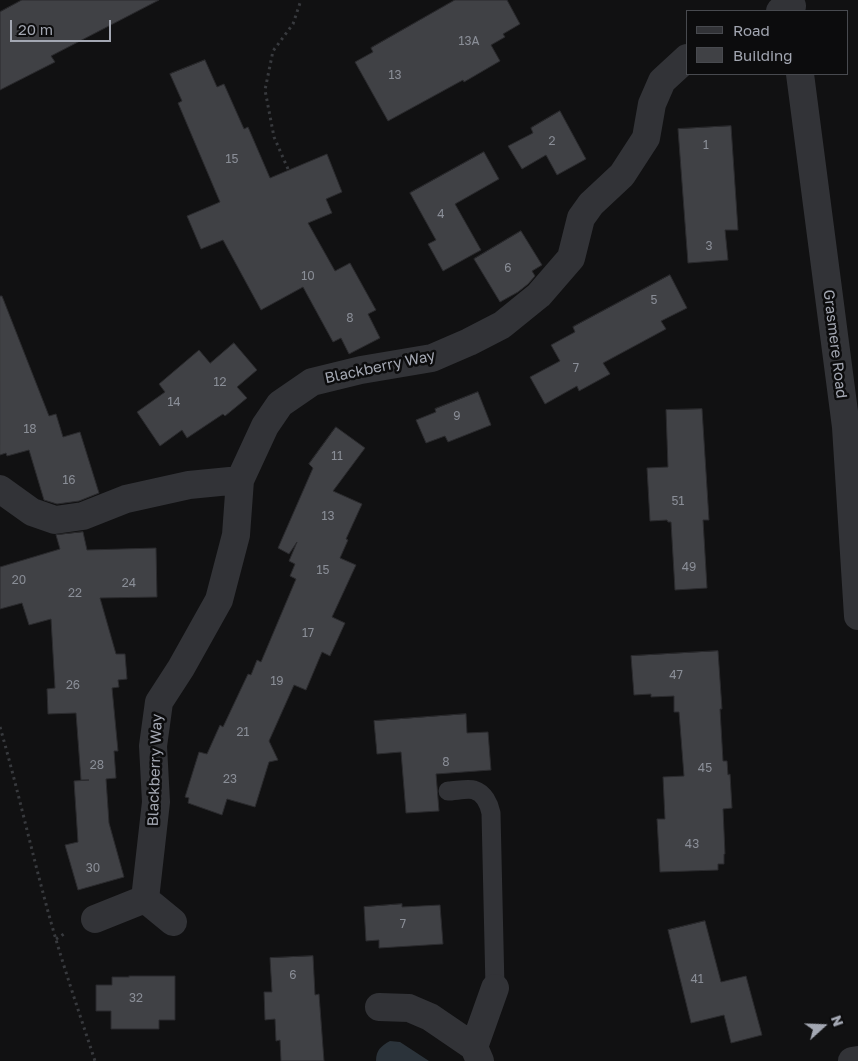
<!DOCTYPE html>
<html>
<head>
<meta charset="utf-8">
<style>
  body { margin:0 }
  #map { position:relative; width:858px; height:1061px; overflow:hidden; background:#111112; font-family:"Golos Text",sans-serif }
  canvas { display:block }
  .legend { position:absolute; left:686px; top:10px; width:162px; height:65px; box-sizing:border-box; background:#0c0c0d; border:1px solid #484a4f; margin:0; padding:6px 9px; list-style:none; font-size:15px; color:#a3a7b2 }
  .legend li { display:flex; align-items:center; gap:10px; height:25px }
  .legend b { width:25px; border:1px solid #484a4f }
  .north { position:absolute; left:798px; top:1001px; width:50px; height:50px; -webkit-text-stroke:4px #0c0c0d; paint-order:stroke; rotate:70deg; font-size:14px; font-weight:700; line-height:20px; text-align:center; color:#a3a7b2 }
  .north::after { content:''; display:block; margin:auto; width:18px; height:22px; background:#a3a7b2; clip-path:polygon(50% 0,100% 100%,50% 72%,0 100%) }
  .scale { position:absolute; left:10px; top:20px; width:101px; height:22px; box-sizing:border-box; border:2px solid #a3a7b2; border-top:0; padding-left:6px; font-size:15px; line-height:18px; white-space:nowrap; color:#a3a7b2; -webkit-text-stroke:4px #0c0c0d; paint-order:stroke }
</style>
</head>
<body>
<div id="map">
<canvas width="858" height="1061"></canvas>
<ul class="legend">
<li><b style="height:6px;background:#323337"></b>Road</li>
<li><b style="height:14px;background:#404145"></b>Building</li>
</ul>
<div class="north">N</div>
<div class="scale">20 m</div>
</div>
<script>
const c = document.querySelector('canvas').getContext('2d');
c.lineJoin = 'round';
function fillPath(path, color) { c.fillStyle = color; c.fill(path, 'evenodd'); }
function stroke(path, color, width, dash) { c.strokeStyle = color; c.lineWidth = width; c.lineCap = dash ? 'butt' : 'round'; c.setLineDash(dash || []); c.stroke(path); }
function write(font, color, halo, rows, align = 'center') {
  c.font = font + ' "Golos Text",sans-serif'; c.lineWidth = 5; c.setLineDash([]); c.textBaseline = 'middle'; c.strokeStyle = halo; c.fillStyle = color; for (const [text, x, y, turn = 0] of rows) {
    c.save(); c.translate(x, y); c.rotate((+turn || 0) * Math.PI / 180); c.textAlign = isNaN(turn) ? turn : align; if (halo) c.strokeText(text, 0, 0); c.fillText(text, 0, 0); c.restore();
  }
}
const water = new Path2D(`
  M 390,1041 L 400,1042 L 429,1061 L 376,1061 C 376,1050 381,1046 390,1041 Z`);
const building = new Path2D(`
  M 22,0 L 159,0 L 51,56 L 55,62 L 0,90 L 0,12 Z
  M 455,0 L 507,0 L 520,24 L 503,34 L 505,37 L 491,45 L 500,61 L 464,82 L 463,80 L 388,121 L 355,62 L 373,52 L 371,48 Z
  M 205,60 L 217,87 L 224,84 L 244,129 L 248,127 L 270,178 L 327,154 L 342,192 L 326,199 L 332,213 L 308,223 L 335,271 L 350,263 L 376,310 L 368,314 L 380,338 L 349,354 L 341,338 L 333,342 L 303,287 L 261,310 L 223,240 L 201,249 L 187,216 L 220,202 L 178,103 L 182,101 L 170,74 Z
  M 560,111 L 586,159 L 557,175 L 546,155 L 522,169 L 508,146 L 533,133 L 531,128 Z
  M 731,126 L 738,230 L 725,230 L 728,260 L 688,263 L 678,129 Z
  M 484,152 L 499,179 L 455,204 L 481,250 L 443,271 L 428,244 L 436,240 L 410,193 Z
  M 521,231 L 542,265 L 532,271 L 535,276 L 528,284 L 518,292 L 500,302 L 474,259 Z
  M 670,275 L 687,308 L 661,321 L 666,329 L 603,363 L 610,374 L 579,391 L 577,386 L 545,404 L 530,377 L 560,361 L 551,345 L 575,332 L 573,327 Z
  M 0,296 L 2,296 L 49,416 L 56,414 L 63,437 L 80,432 L 99,493 L 79,501 L 57,504 L 44,500 L 29,450 L 7,456 L 6,453 L 0,455 Z
  M 234,343 L 257,370 L 237,387 L 247,398 L 225,416 L 223,414 L 187,438 L 182,430 L 160,446 L 137,412 L 165,392 L 159,384 L 199,350 L 210,363 Z
  M 478,392 L 491,425 L 448,442 L 445,436 L 426,443 L 416,420 L 436,412 L 435,409 Z
  M 702,409 L 709,520 L 703,520 L 707,588 L 675,590 L 671,522 L 668,522 L 667,520 L 650,521 L 647,468 L 668,467 L 666,410 Z
  M 336,427 L 365,448 L 333,491 L 362,504 L 346,539 L 348,540 L 340,558 L 356,565 L 332,617 L 345,623 L 330,656 L 322,652 L 306,690 L 294,685 L 269,741 L 278,760 L 269,762 L 255,807 L 227,799 L 222,815 L 188,803 L 189,798 L 185,797 L 199,752 L 207,754 L 220,725 L 223,727 L 248,674 L 251,675 L 257,660 L 261,662 L 296,579 L 290,576 L 295,564 L 289,561 L 297,542 L 289,554 L 278,548 L 313,468 L 309,464 Z
  M 83,532 L 87,550 L 156,548 L 157,597 L 100,598 L 116,654 L 125,654 L 127,679 L 118,680 L 119,687 L 112,688 L 118,751 L 114,751 L 116,778 L 106,779 L 109,823 L 124,877 L 78,890 L 65,845 L 78,842 L 74,781 L 89,780 L 81,780 L 76,713 L 48,714 L 47,689 L 55,688 L 51,619 L 29,625 L 22,603 L 0,609 L 0,567 L 60,549 L 56,535 Z
  M 718,651 L 722,709 L 720,709 L 723,761 L 727,761 L 728,775 L 730,774 L 732,808 L 723,809 L 725,854 L 724,854 L 724,864 L 718,864 L 718,870 L 660,872 L 657,819 L 665,819 L 663,777 L 684,776 L 679,712 L 674,712 L 674,696 L 651,697 L 651,694 L 634,695 L 631,656 Z
  M 466,714 L 467,733 L 488,732 L 491,770 L 436,774 L 439,811 L 406,813 L 401,752 L 377,754 L 374,721 Z
  M 402,904 L 402,907 L 440,905 L 443,944 L 379,948 L 379,940 L 366,941 L 364,907 Z
  M 705,921 L 721,982 L 746,976 L 762,1035 L 731,1043 L 724,1015 L 691,1023 L 668,930 Z
  M 313,956 L 315,995 L 319,994 L 324,1061 L 281,1061 L 280,1040 L 276,1041 L 275,1019 L 265,1020 L 264,992 L 272,992 L 270,958 Z
  M 129,976 L 175,976 L 175,1020 L 159,1020 L 159,1029 L 111,1029 L 111,1011 L 96,1011 L 96,985 L 112,985 L 112,977 L 129,977 Z`);
const path = new Path2D(`
  M 288,169 L 274,137 L 265,90 L 273,51 L 293,24 L 301,0
  M 0,727 C 17,786 30,845 46,904 C 60,957 78,1009 95,1061
  M 56,939 L 67,932`);
const service = new Path2D(`
  M 448,791 C 455,791 468,788 474,790 C 484,793 489,804 491,813 L 495,988`);
const minor = new Path2D(`
  M 780,11 L 792,6
  M 800,74 L 846,427 L 858,616
  M 0,489 L 32,512 L 55,520 L 83,516 L 126,499 L 189,485 L 240,480
  M 145,899 L 156,802 L 153,746 L 159,702 L 181,668 L 219,600 L 236,535 L 240,480 L 265,426 L 280,404 L 312,382 L 361,370 L 432,358 L 469,342 L 502,325 L 539,295 L 571,258 L 581,218 L 591,204 L 622,175 L 646,138 L 652,104 L 662,81 L 687,58
  M 95,919 L 145,899 L 173,922
  M 379,1007 L 409,1008 L 430,1017 L 474,1047 L 480,1061
  M 474,1047 L 495,988
  M 852,1061 L 858,1060`);
const numberNames = [
  ["13A",469,41],
  ["13",395,75],
  ["2",552,141],
  ["1",706,145],
  ["15",232,159],
  ["4",441,214],
  ["3",709,246],
  ["6",508,268],
  ["10",308,276],
  ["5",654,300],
  ["8",350,318],
  ["7",576,368],
  ["12",220,382],
  ["14",174,402],
  ["9",457,416],
  ["18",30,429],
  ["11",337,456],
  ["16",69,480],
  ["51",678,501],
  ["13",328,516],
  ["49",689,567],
  ["15",323,570],
  ["20",19,580],
  ["24",129,583],
  ["22",75,593],
  ["17",308,633],
  ["47",676,675],
  ["19",277,681],
  ["26",73,685],
  ["21",243,732],
  ["8",446,762],
  ["28",97,765],
  ["45",705,768],
  ["23",230,779],
  ["43",692,844],
  ["30",93,868],
  ["7",403,924],
  ["6",293,975],
  ["41",697,979],
  ["32",136,998]
];
const streetNames = [
  ["Grasmere Road",835,344,83],
  ["Blackberry Way",380,367,-12],
  ["Blackberry Way",155,770,-88]
];
fillPath(water, '#2b333a');
fillPath(building, '#404145');
stroke(building, '#2b2b2e', 1);
stroke(path, '#383a3e', 3, [2.5, 4]);
stroke(service, '#323337', 19);
stroke(minor, '#323337', 28);
write('12px', '#8a8e97', null, numberNames);
write('15px', '#a3a7b2', '#0c0c0d', streetNames);
</script>
</body>
</html>
